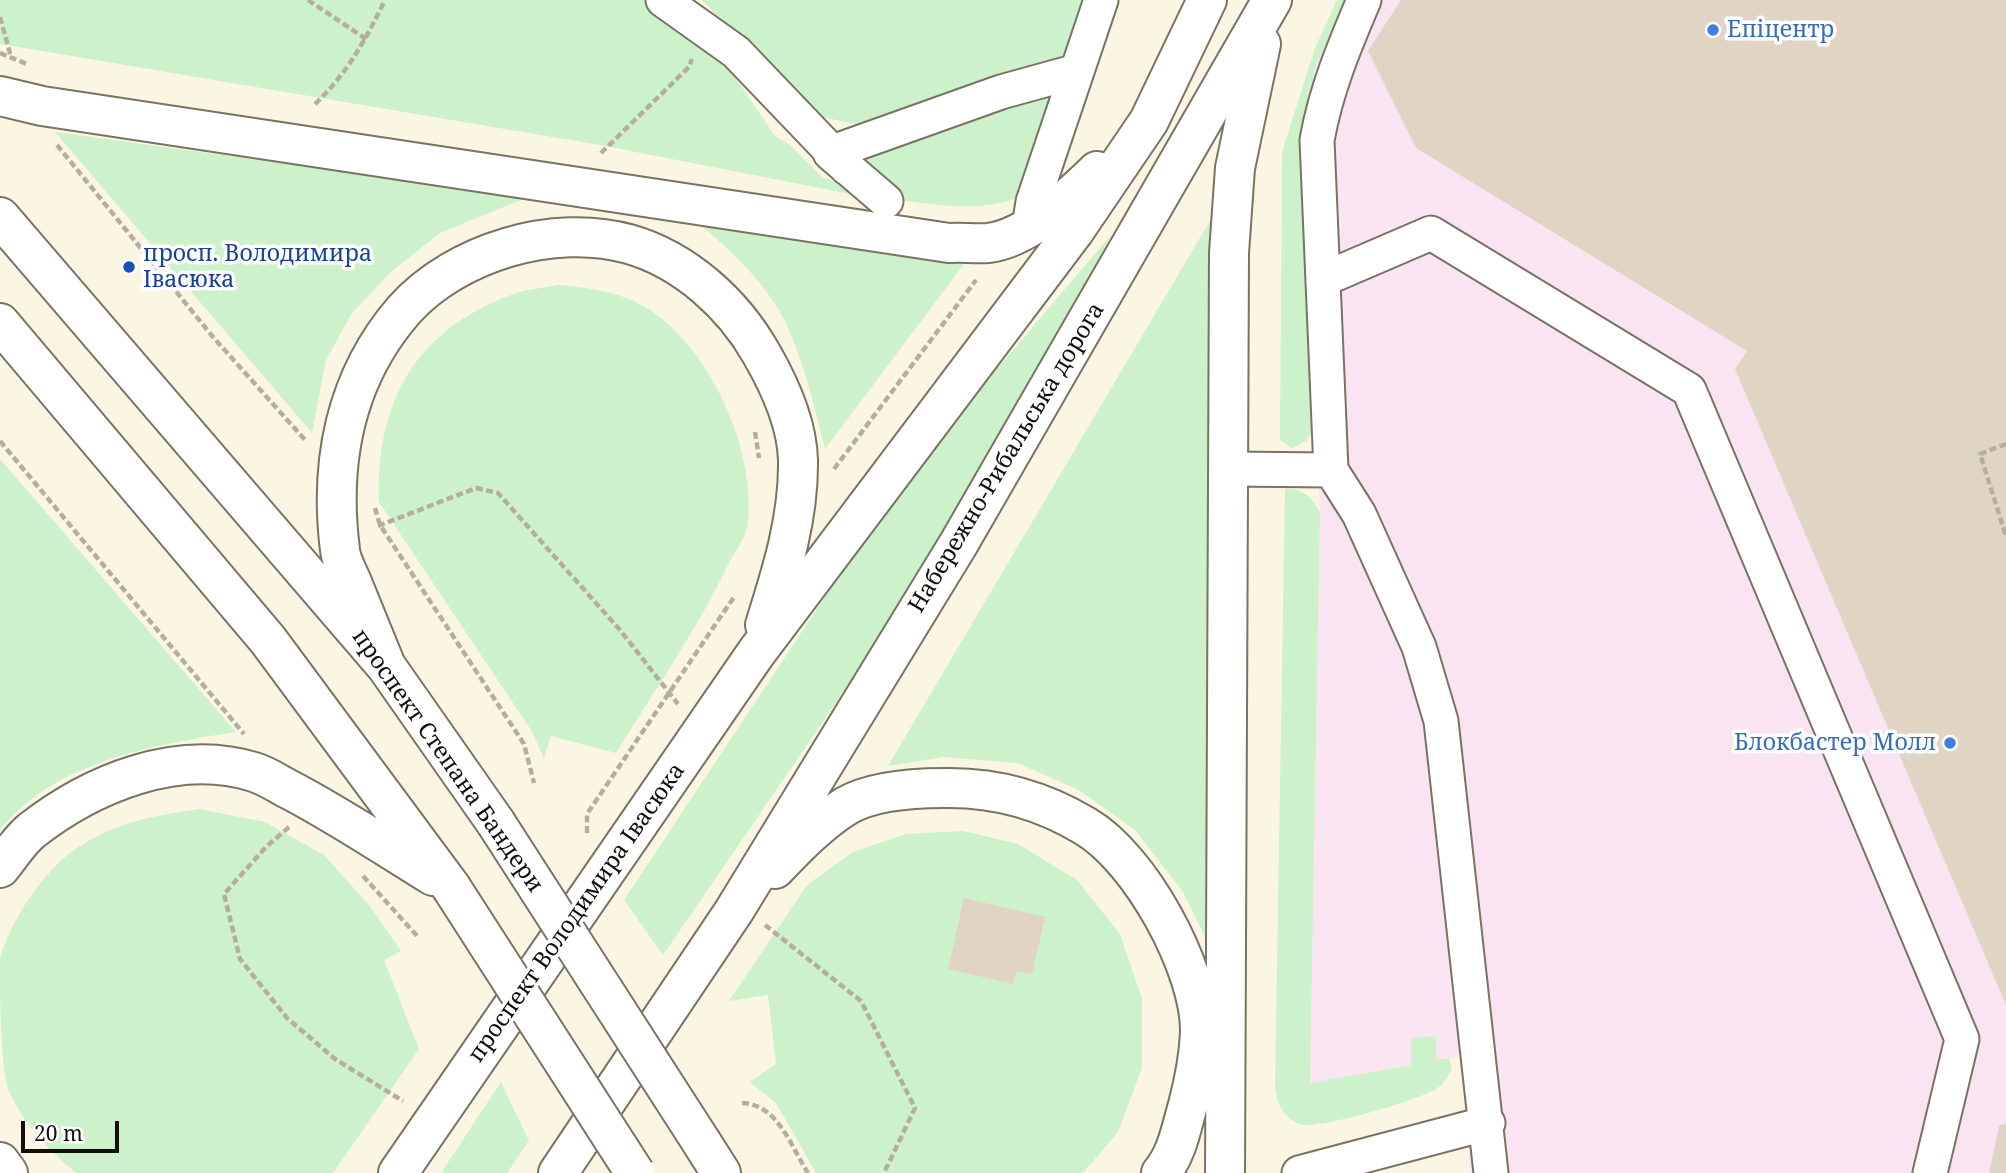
<!DOCTYPE html>
<html>
<head>
<meta charset="utf-8">
<style>
  body { margin:0 }
  #map { position:relative; width:2006px; height:1173px; overflow:hidden; background:#fbf6e3; font-family:"Noto Serif",serif }
  canvas { display:block }
  .scale { position:absolute; left:21px; top:1121px; width:98px; height:32px; box-sizing:border-box; border:4px solid #110f09; border-top:0; padding-left:9px; font-size:21px; line-height:24px; white-space:nowrap; color:#110f09; -webkit-text-stroke:5px #fff; paint-order:stroke }
</style>
</head>
<body>
<div id="map">
<canvas width="2006" height="1173"></canvas>
<div class="scale">20 m</div>
</div>
<script>
const c = document.querySelector('canvas').getContext('2d');
c.lineJoin = 'round';
function fillPath(path, color) { c.fillStyle = color; c.fill(path, 'evenodd'); }
function stroke(path, color, width, dash) { c.strokeStyle = color; c.lineWidth = width; c.lineCap = dash ? 'butt' : 'round'; c.setLineDash(dash || []); c.stroke(path); }
function write(font, color, halo, rows, align = 'center') {
  c.font = font + ' "Noto Serif",serif'; c.lineWidth = 7; c.setLineDash([]); c.textBaseline = 'middle'; c.strokeStyle = halo; c.fillStyle = color; for (const [text, x, y, turn = 0] of rows) {
    c.save(); c.translate(x, y); c.rotate((+turn || 0) * Math.PI / 180); c.textAlign = isNaN(turn) ? turn : align; if (halo) c.strokeText(text, 0, 0); c.fillText(text, 0, 0); c.restore();
  }
}
const commercial = new Path2D(`
  M 1346,0 L 2006,0 L 2006,1173 L 1470,1173 L 1463,1055 L 1310,1083 L 1320,512 L 1303,138 L 1315,68 Z`);
const green = new Path2D(`
  M 0,0 L 644,0 L 724,61 L 775,136 L 791,146 L 822,177 L 886,201 L 600,145 L 0,44 Z
  M 702,0 L 1091,0 L 1076,47 L 1047,65 L 870,127 L 812,115 Z
  M 1337,0 L 1346,0 L 1315,68 L 1303,138 L 1316,426 L 1306,441 L 1292,448 L 1280,440 L 1282,152 L 1315,48 Z
  M 1036,93 L 1059,94 L 1024,195 C 981,214 938,205 893,199 L 862,161 L 874,148 Z
  M 55,132 L 528,197 L 440,233 L 392,271 L 352,313 L 326,360 L 312,433 Z
  M 1217,209 L 1219,965 L 1183,892 L 1135,830 L 1079,790 L 1017,763 L 944,757 L 888,766 Z
  M 692,218 L 967,260 L 825,449 C 814,406 804,361 785,321 C 764,280 727,247 692,218 Z
  M 1112,234 L 1009,424 L 914,589 L 663,955 L 624,900 L 854,553 L 973,397 Z
  M 559,285 C 589,288 618,291 645,307 C 709,345 756,449 748,523 C 747,535 736,550 730,561 C 698,628 655,690 616,753 L 551,736 L 544,758 L 531,730 L 379,502 C 376,403 414,331 511,295 C 525,289 543,288 559,285 Z
  M 0,459 L 236,732 C 154,745 55,761 0,830 Z
  M 1285,489 C 1304,489 1310,496 1320,512 L 1310,1083 L 1411,1065 L 1411,1038 L 1436,1036 L 1436,1060 L 1449,1058 L 1452,1070 C 1448,1075 1444,1084 1439,1087 C 1424,1099 1315,1131 1299,1124 C 1282,1116 1277,1103 1275,1086 Z
  M 199,809 L 265,822 L 324,855 L 369,905 L 401,951 L 384,960 L 419,1049 L 333,1173 L 76,1173 C 49,1150 24,1125 9,1091 C 0,1070 0,982 0,959 C 9,923 43,872 74,850 C 115,822 152,816 199,809 Z
  M 963,831 L 1018,844 L 1077,880 L 1120,934 L 1142,999 L 1142,1068 L 1118,1132 L 1083,1173 L 816,1173 L 776,1103 L 750,1082 L 776,1064 L 768,995 L 729,1001 L 807,885 L 853,852 L 906,834 Z
  M 501,1082 L 529,1141 L 507,1173 L 441,1173 Z`);
const building = new Path2D(`
  M 1401,0 L 2006,0 L 2006,1005 L 1735,369 L 1747,351 L 1416,148 L 1368,51 Z
  M 964,898 L 1045,917 L 1032,974 L 1016,971 L 1013,984 L 948,969 Z
  M 2006,1123 L 2006,1173 L 1989,1173 L 1999,1126 Z`);
const path = new Path2D(`
  M 308,0 L 366,39
  M 0,17 L 11,57
  M 0,53 L 27,64
  M 315,104 C 347,74 366,39 385,0
  M 57,145 L 213,337 L 306,441
  M 601,153 L 689,67 L 692,59
  M 755,432 L 759,458
  M 0,441 L 244,734
  M 2006,444 L 1980,454 L 2006,536
  M 834,469 L 976,280
  M 375,508 L 380,525 L 524,744 L 534,783
  M 378,526 L 476,488 L 498,493 L 620,630 L 678,704
  M 289,827 L 266,847 L 224,894 L 240,959 L 287,1018 L 335,1059 L 403,1101
  M 587,833 L 587,814 L 734,597
  M 363,876 L 419,938
  M 765,925 L 861,1001 L 915,1108 L 884,1173
  M 742,1103 C 778,1104 791,1147 808,1173`);
const minor = new Path2D(`
  M 663,0 L 736,52 L 847,168
  M 1364,0 C 1344,47 1326,90 1317,140 L 1331,470 L 1359,514 L 1419,647 L 1441,721 L 1491,1173
  M 886,201 L 830,153 L 1001,92 L 1077,71
  M 1029,227 L 1033,202 L 1101,0
  M 1324,279 L 1431,233 L 1689,390 L 1962,1039 L 1930,1173
  M 1228,469 L 1331,470
  M 1299,1173 L 1488,1123`);
const major = new Path2D(`
  M 0,96 L 42,106 L 949,243 C 962,242 975,244 988,243 C 1027,239 1070,197 1097,171
  M 0,217 L 386,666 L 496,823
  M 0,323 L 268,640 L 451,887
  M 386,666 C 375,639 364,612 353,585 C 349,574 341,562 340,550 C 329,463 345,378 404,310 C 456,252 554,223 629,244 C 685,260 733,304 761,353 C 779,384 797,422 798,460 C 799,517 782,571 765,625
  M 0,868 C 10,856 19,841 31,831 C 91,784 177,748 254,772 C 267,776 280,785 292,791 C 341,817 386,847 433,876
  M 775,869 C 795,848 820,822 846,806 C 872,791 915,788 944,788 C 994,787 1042,800 1085,826 C 1140,858 1201,969 1200,1032 C 1199,1056 1194,1082 1188,1105 C 1181,1129 1177,1154 1161,1173
  M 702,1143 L 721,1173
  M 0,1162 L 8,1173
  M 398,1173 L 756,653 L 1075,230 L 1149,121 L 1207,0
  M 558,1173 L 734,911 L 959,543 L 1272,0
  M 1225,1173 L 1229,253 L 1235,168 L 1261,44`);
const majorBridge = new Path2D(`
  M 496,823 L 702,1143
  M 451,887 L 635,1173`);
const markers = [
  [1713,30,7,"#3f7fe0"],
  [129,267,7,"#1a4fb4"],
  [1950,743,7,"#3f7fe0"]
];
const shopNames = [
  ["Епіцентр",1727,30],
  ["Блокбастер Молл",1936,743,"right"]
];
const transitNames = [
  ["просп. Володимира",143,254],
  ["Івасюка",143,280]
];
const streetNames = [
  ["Набережно-Рибальська дорога",1007,458,-59],
  ["проспект Степана Бандери",447,761,55],
  ["проспект Володимира Івасюка",577,913,-55]
];
fillPath(commercial, '#fae4f2');
fillPath(green, '#ccf1cb');
fillPath(building, '#e0d5c5');
stroke(minor, '#787363', 37);
stroke(major, '#787363', 42);
stroke(path, '#b3ae9f', 4.5, [7, 3.5]);
stroke(minor, '#fff', 33);
stroke(major, '#fff', 38);
stroke(majorBridge, '#787363', 42, []);
stroke(majorBridge, '#fff', 38);
for (const [x, y, r, color] of markers) { const dot = new Path2D(); dot.arc(x, y, r, 0, 2 * Math.PI); c.fillStyle = color; c.fill(dot); stroke(dot, '#fff', 2.5); }
write('23px', '#366cbe', '#fff', shopNames, 'left');
write('23px', '#164399', '#fff', transitNames, 'left');
write('23px', '#110f09', '#fff', streetNames);
</script>
</body>
</html>
